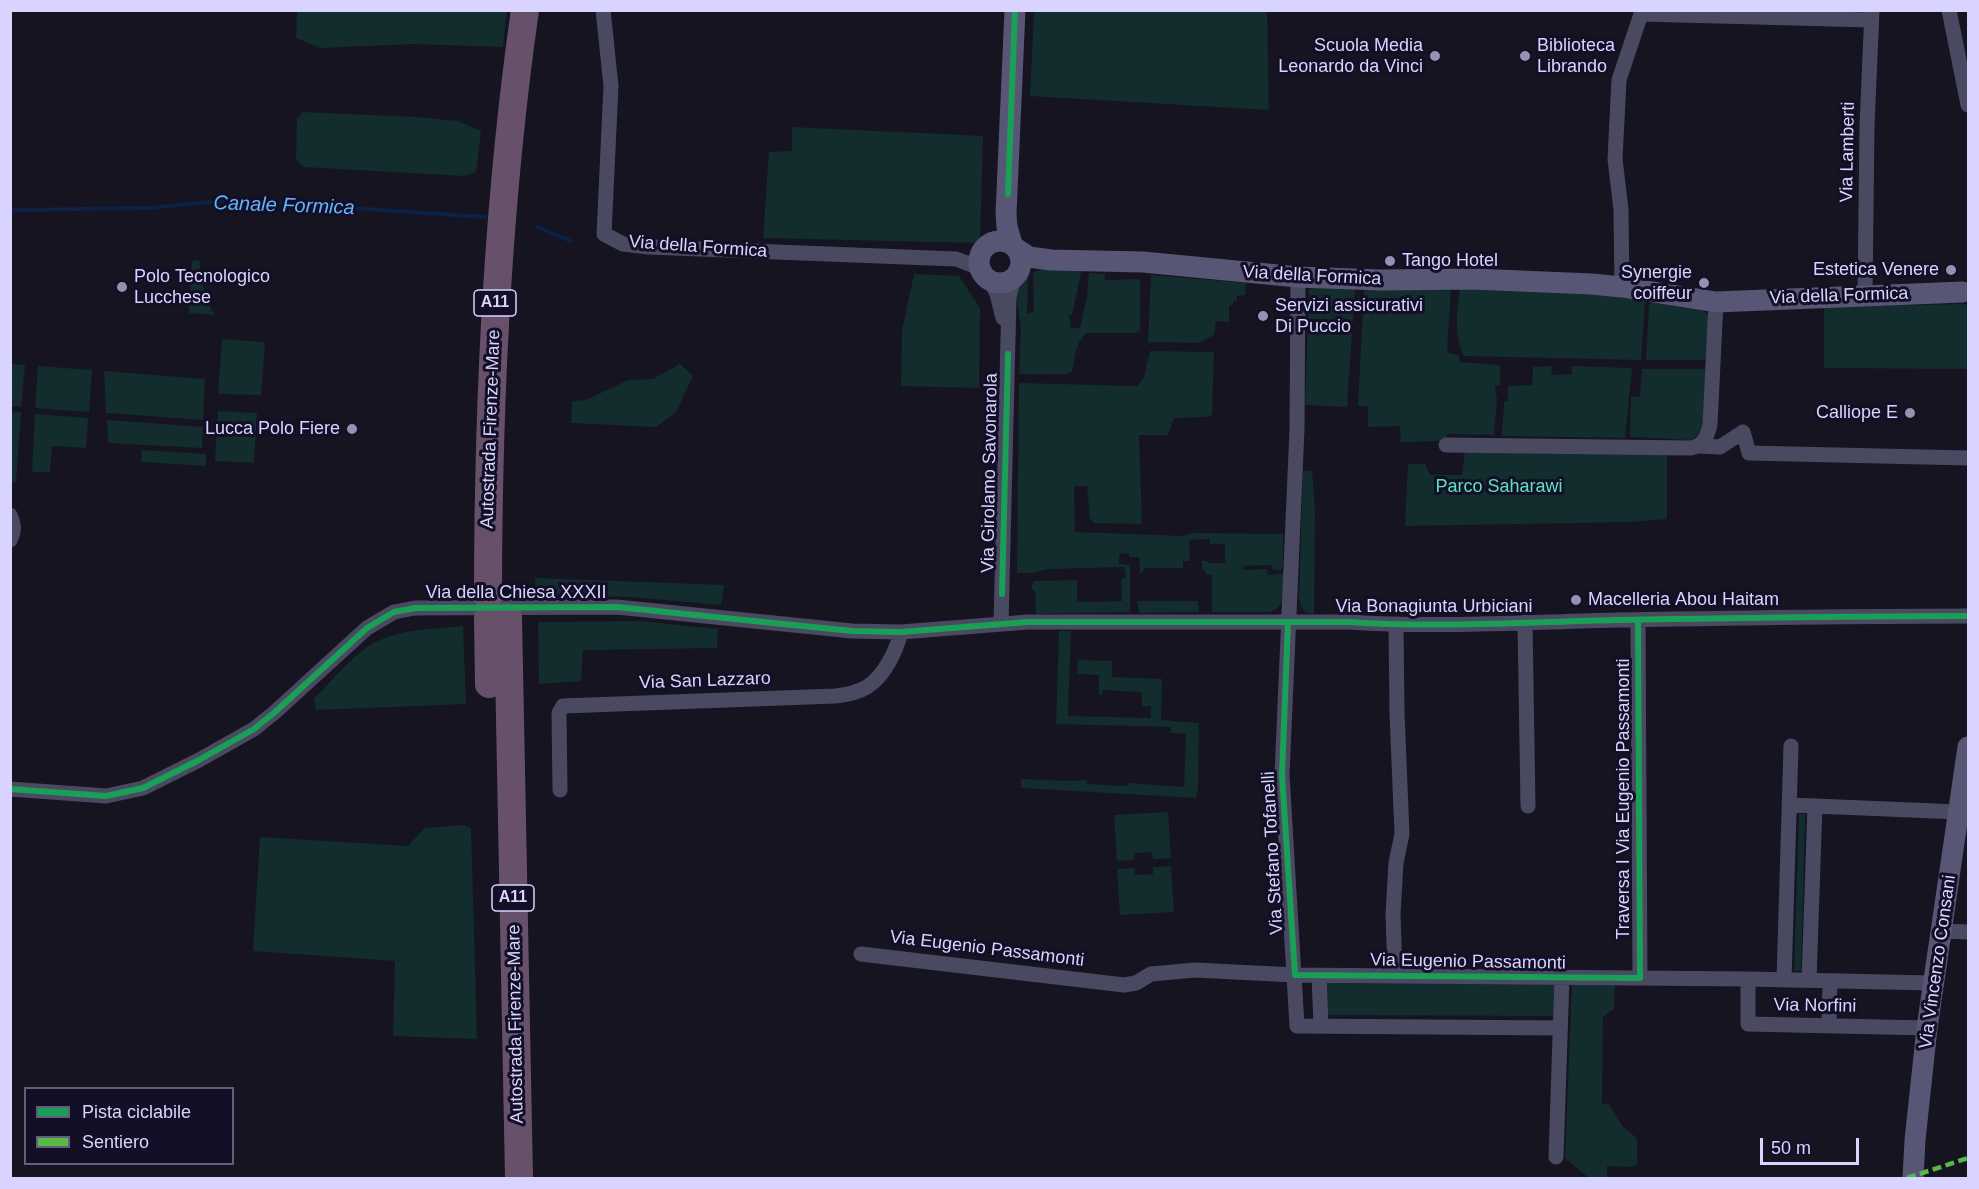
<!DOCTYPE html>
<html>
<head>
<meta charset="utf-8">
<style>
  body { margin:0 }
  #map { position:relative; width:1979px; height:1189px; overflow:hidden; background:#161421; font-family:Helvetica,sans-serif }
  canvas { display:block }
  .frame { position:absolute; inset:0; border:12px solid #d9d4ff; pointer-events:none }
  .legend { position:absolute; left:24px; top:1087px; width:210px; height:78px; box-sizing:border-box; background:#130f26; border:2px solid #625e7d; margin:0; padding:8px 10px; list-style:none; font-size:18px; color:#d9d4ff }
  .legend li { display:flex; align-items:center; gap:12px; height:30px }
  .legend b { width:30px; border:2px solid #625e7d }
  .scale { position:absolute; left:1760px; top:1138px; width:99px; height:27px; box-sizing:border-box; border:3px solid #d9d4ff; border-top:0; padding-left:8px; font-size:18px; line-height:21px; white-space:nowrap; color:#d9d4ff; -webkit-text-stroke:4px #130f26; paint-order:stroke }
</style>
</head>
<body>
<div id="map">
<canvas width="1979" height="1189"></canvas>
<div class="frame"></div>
<ul class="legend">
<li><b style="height:8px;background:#1a9f57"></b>Pista ciclabile</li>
<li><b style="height:8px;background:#58b947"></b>Sentiero</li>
</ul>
<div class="scale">50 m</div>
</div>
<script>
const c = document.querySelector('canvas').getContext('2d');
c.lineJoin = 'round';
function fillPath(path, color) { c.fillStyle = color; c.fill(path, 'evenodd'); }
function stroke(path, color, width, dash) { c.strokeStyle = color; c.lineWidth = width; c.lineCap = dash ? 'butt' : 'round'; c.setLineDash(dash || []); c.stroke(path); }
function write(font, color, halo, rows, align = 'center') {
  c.font = font + ' Helvetica,sans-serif'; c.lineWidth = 6; c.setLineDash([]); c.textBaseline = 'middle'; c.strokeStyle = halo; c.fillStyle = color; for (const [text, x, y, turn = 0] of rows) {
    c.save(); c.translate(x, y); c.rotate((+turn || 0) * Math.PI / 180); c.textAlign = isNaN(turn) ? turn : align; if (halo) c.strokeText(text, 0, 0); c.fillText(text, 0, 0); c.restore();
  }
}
const green = new Path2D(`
  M 297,11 L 297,10 L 507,11 L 503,47 L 414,44 L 320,48 L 296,38 Z
  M 1034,11 L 1267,11 L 1269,110 L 1030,96 Z
  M 303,112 L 415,117 L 458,121 L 481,131 L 476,172 L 464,176 L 304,167 L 296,160 L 297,118 Z
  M 792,127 L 983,136 L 980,243 L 763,238 L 769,152 L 792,151 Z
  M 199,260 L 204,290 L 214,315 L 189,313 L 192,261 Z
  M 1041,269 L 1079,269 L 1081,273 L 1072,315 L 1069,315 L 1071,328 L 1080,328 L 1087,297 L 1089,273 L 1105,274 L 1105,280 L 1140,279 L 1140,331 L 1135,333 L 1087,333 C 1074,344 1076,356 1072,372 L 1067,374 L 1019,374 L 1021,329 L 1016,293 L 1019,283 L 1024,276 L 1028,275 L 1027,311 L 1028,314 L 1034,311 L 1033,273 Z
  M 914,274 L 959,276 L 980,308 L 979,388 L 901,386 L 902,331 Z
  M 1151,275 L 1246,283 L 1245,295 L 1237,296 L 1237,301 L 1233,301 L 1233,305 L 1229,305 L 1229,322 L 1216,321 L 1214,335 L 1199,343 L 1148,342 Z
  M 1316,285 L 1355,287 L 1347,407 L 1305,405 L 1309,290 Z
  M 1451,288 L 1447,353 L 1459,355 L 1460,362 L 1500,365 L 1500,385 L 1495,386 L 1497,399 L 1494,435 L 1447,434 L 1447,441 L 1401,442 L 1400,426 L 1368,427 L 1368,406 L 1358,406 L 1364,289 Z
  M 1460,288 L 1598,293 L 1645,301 L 1641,360 L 1464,356 C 1453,335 1457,310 1460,288 Z
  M 1651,302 L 1703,311 L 1710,316 L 1708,360 L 1646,360 L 1649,306 Z
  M 1965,304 L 1968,307 L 1968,369 L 1824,368 L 1824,307 Z
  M 222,339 L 265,342 L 261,395 L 218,394 Z
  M 1150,351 L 1214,352 L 1212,415 L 1205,417 L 1174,418 L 1168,435 L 1139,435 L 1142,524 L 1094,523 L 1090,518 L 1087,486 L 1074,486 L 1075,532 L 1183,536 L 1192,533 L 1283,534 L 1283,567 L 1280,570 L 1273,570 L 1272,565 L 1244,566 L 1243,570 L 1267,569 L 1267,575 L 1284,574 C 1283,590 1287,608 1269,612 L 1212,612 L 1212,575 L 1207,575 L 1202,568 L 1202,561 L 1207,561 L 1208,563 L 1225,563 L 1225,544 L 1210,544 L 1210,539 L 1189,540 L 1190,561 L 1183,561 L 1183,568 L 1145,568 L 1140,574 L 1139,557 L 1129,557 L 1129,553 L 1119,554 L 1119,564 L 1130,565 L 1130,612 L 1036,614 L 1035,592 L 1031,587 L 1034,581 L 1077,580 L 1077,602 L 1122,601 L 1121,579 L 1126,578 L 1124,567 L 1049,569 L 1031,573 L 1017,573 L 1019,383 L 1137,386 L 1144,377 Z
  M 11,364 L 25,365 L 21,407 L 11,406 Z
  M 680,364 L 693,376 L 676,412 L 656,427 L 571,423 L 572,401 L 586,400 L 628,380 L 653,379 Z
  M 38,366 L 92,370 L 89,412 L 35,408 Z
  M 1551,366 L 1552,375 L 1572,374 L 1572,366 L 1632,368 L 1625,438 L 1502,436 C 1502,423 1504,414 1504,401 L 1508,401 L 1508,386 L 1532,385 L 1533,367 Z
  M 1642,369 L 1707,369 L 1706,425 L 1697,436 L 1690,440 L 1630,437 L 1631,397 L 1640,397 Z
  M 104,371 L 205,379 L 203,420 L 106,413 Z
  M 11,411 L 21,412 L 16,482 L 11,482 Z
  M 218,411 L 257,413 L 254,463 L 215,461 Z
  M 35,414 L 88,418 L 86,448 L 52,446 L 50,472 L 32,472 Z
  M 107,420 L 203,427 L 202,448 L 108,443 Z
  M 142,450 L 206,454 L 206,466 L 141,462 Z
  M 1465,450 L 1667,454 L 1667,519 L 1631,522 L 1405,526 L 1408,464 L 1425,464 L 1430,475 L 1462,475 Z
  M 1303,471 L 1312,471 L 1315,510 L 1314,614 C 1303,614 1300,607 1299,597 Z
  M 535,578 L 724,585 L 721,605 L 630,597 L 536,594 Z
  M 1141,601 L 1198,601 L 1199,612 L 1139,613 L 1137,602 Z
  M 640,621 L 718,629 L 717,648 L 583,650 L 581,681 L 539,684 L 538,622 Z
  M 463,626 L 466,704 L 316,710 L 314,699 C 332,681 356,650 380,640 C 406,629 435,629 463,626 Z
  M 1059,631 L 1071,631 L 1068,716 L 1151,718 L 1151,706 L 1142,706 L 1142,692 L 1102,690 L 1102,694 L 1099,694 L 1099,675 L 1077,674 L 1078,660 L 1112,661 L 1112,677 L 1162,679 L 1161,720 L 1199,723 L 1198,788 L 1196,798 L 1021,788 L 1021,779 L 1070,781 L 1086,780 L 1087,784 L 1127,786 L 1128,783 L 1184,787 L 1186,734 L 1170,733 L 1171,727 L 1056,724 Z
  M 1168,812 L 1171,858 L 1153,859 L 1152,852 L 1134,853 L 1134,860 L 1117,861 L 1114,815 Z
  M 1799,814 L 1805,814 L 1805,820 L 1801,971 L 1794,971 Z
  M 464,825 L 471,828 L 477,1039 L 393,1036 L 395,961 L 253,951 L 260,837 L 408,846 L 425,828 Z
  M 1171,866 L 1174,912 L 1120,915 L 1117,869 L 1134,868 L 1135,875 L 1153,874 L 1153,867 Z
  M 1325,981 L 1555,984 L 1554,1016 L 1328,1015 Z
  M 1572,983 L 1615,983 L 1614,1009 L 1603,1017 L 1602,1104 L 1609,1104 L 1623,1127 L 1637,1138 L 1637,1164 L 1631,1167 L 1607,1166 L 1607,1178 L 1589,1178 L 1565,1158 Z`);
const stream = new Path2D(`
  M 10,210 L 148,208 L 235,200 L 485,217
  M 537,227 L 571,241`);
const highwayTunnel = new Path2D(`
  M 507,596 L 508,617`);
const street = new Path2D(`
  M 603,10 L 611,86 L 604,234 L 623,244 L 649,247 L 956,259 L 980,268
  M 1641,10 L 1641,14 L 1871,20
  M 1949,10 L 1968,105
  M 1298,277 L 1297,429 L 1282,775 L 1297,1026 L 1560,1028
  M 991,282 L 997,294 L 1003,318
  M 1622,287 L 1621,210 L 1615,159 L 1619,80 L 1641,14
  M 1865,295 L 1867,126 L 1872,10
  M 1446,445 L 1691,448 C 1704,445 1707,437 1710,425 L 1716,302
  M 1699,446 L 1720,447 L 1743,432 L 1749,453 L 1968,458
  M 10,515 C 14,524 15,531 10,540
  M 1638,620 L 1640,978
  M 1525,622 L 1528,806
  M 1001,624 L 1009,298 L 1013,279
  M 10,789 L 106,796 L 143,788 L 199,760 L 254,729 L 275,712 L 367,628 L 394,612 L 415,608 L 617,607 L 852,631 L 901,632 L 1028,622 L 1349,622 C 1438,628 1528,622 1617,620 C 1734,618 1851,616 1968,616
  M 560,790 L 559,713 L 563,706 L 835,696 C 845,695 857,693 867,687 C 884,676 896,652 901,632
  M 1790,805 L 1959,812
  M 1941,931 L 1968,932
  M 861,954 L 1124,985 L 1136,983 L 1151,974 L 1195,970 L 1295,975 L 1748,979 L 1932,983
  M 1319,975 L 1321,1026
  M 1395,975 L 1393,914 L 1396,863 L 1402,834 L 1397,713 L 1396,624
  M 1748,979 L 1748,1024 L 1927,1028
  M 1784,980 L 1791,746
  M 1809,980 L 1815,806
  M 1829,1026 L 1830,981
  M 1556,1157 L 1562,978`);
const secondary = new Path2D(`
  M979 262a21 21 0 1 1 42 0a21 21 0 1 1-42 0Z
  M 1012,244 L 1007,227 L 1006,214 L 1015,10
  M 1017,249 L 1029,257 L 1051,260 L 1143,262 L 1298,277 L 1381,280 L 1473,279 L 1592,284 L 1622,287 L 1716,302 L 1963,292
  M 1913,1178 L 1915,1140 L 1927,1028 L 1968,747`);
const highway = new Path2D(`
  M 488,597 C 488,400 497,205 525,10
  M 488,617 L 489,684
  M 508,617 L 519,1178`);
const quiet = new Path2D(`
  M 1907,1178 L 1968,1158`);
const cycleway = new Path2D(`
  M 1008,194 L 1015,10
  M 1002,594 L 1008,354
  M 1288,622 L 1282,775 L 1295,975 L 1640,978 L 1638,620
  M 10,789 L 106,796 L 143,788 L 199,760 L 254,729 L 275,712 L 367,628 L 394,612 L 415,608 L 617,607 L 852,631 L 901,632 L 1028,622 L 1349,622 C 1438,628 1528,622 1617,620 C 1734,618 1851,616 1968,616`);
const markers = [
  [1435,56,6,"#9591b1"],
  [1525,56,6,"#9591b1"],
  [1390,261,6,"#9591b1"],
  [1951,270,6,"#9591b1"],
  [1704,283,6,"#9591b1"],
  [122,287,6,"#9591b1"],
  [1263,316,6,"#9591b1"],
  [1910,413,6,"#9591b1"],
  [352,429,6,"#9591b1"],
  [1576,600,6,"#9591b1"]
];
const shields = [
  [495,303,42],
  [513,898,42]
];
const shieldNames = [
  ["A11",495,303],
  ["A11",513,898]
];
const poiNames = [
  ["Scuola Media",1423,46],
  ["Leonardo da Vinci",1423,67],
  ["Biblioteca",1537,46,"left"],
  ["Librando",1537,67,"left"],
  ["Tango Hotel",1402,261,"left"],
  ["Estetica Venere",1939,270],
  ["Synergie",1692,273],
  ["coiffeur",1692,294],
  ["Polo Tecnologico",134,277,"left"],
  ["Lucchese",134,298,"left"],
  ["Servizi assicurativi",1275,306,"left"],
  ["Di Puccio",1275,327,"left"],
  ["Calliope E",1898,413],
  ["Lucca Polo Fiere",340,429],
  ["Macelleria Abou Haitam",1588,600,"left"]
];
const streetNames = [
  ["Via Lamberti",1848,152,-89],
  ["Via della Formica",698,247,4],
  ["Via della Formica",1312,276,3],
  ["Via della Formica",1839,296,-2],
  ["Autostrada Firenze-Mare",491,429,-88],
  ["Via Girolamo Savonarola",990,473,-89],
  ["Via della Chiesa XXXII",516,593],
  ["Via Bonagiunta Urbiciani",1434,607],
  ["Via San Lazzaro",705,681,-2],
  ["Traversa I Via Eugenio Passamonti",1624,799,-90],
  ["Via Stefano Tofanelli",1273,853,-93],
  ["Via Eugenio Passamonti",987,949,7],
  ["Via Eugenio Passamonti",1468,962,1],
  ["Via Vincenzo Consani",1938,962,-82],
  ["Via Norfini",1815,1006,1],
  ["Autostrada Firenze-Mare",516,1024,-91]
];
const parkNames = [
  ["Parco Saharawi",1499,487]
];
const waterNames = [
  ["Canale Formica",284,206,2]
];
fillPath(green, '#132c2d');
stroke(stream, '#0d2144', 4);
stroke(highwayTunnel, '#333142', 28, [28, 14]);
stroke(street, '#4a4962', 15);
stroke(secondary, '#575674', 21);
stroke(highway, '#67516a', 28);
stroke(quiet, '#58b947', 4.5, [9, 4.5]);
stroke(cycleway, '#1a9f57', 6);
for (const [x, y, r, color] of markers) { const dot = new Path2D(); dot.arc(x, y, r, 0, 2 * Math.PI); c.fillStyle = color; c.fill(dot); stroke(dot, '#130f26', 2); }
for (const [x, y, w] of shields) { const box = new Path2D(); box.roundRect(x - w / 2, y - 13, w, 26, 4.5); c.fillStyle = '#130f26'; c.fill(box); stroke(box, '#d9d4ff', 1.5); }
write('bold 16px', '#d9d4ff', null, shieldNames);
write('18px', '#d9d4ff', '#130f26', poiNames, 'right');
write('18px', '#d9d4ff', '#130f26', streetNames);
write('18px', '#5fe0c0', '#130f26', parkNames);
write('italic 20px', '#62b6ff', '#130f26', waterNames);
</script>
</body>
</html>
